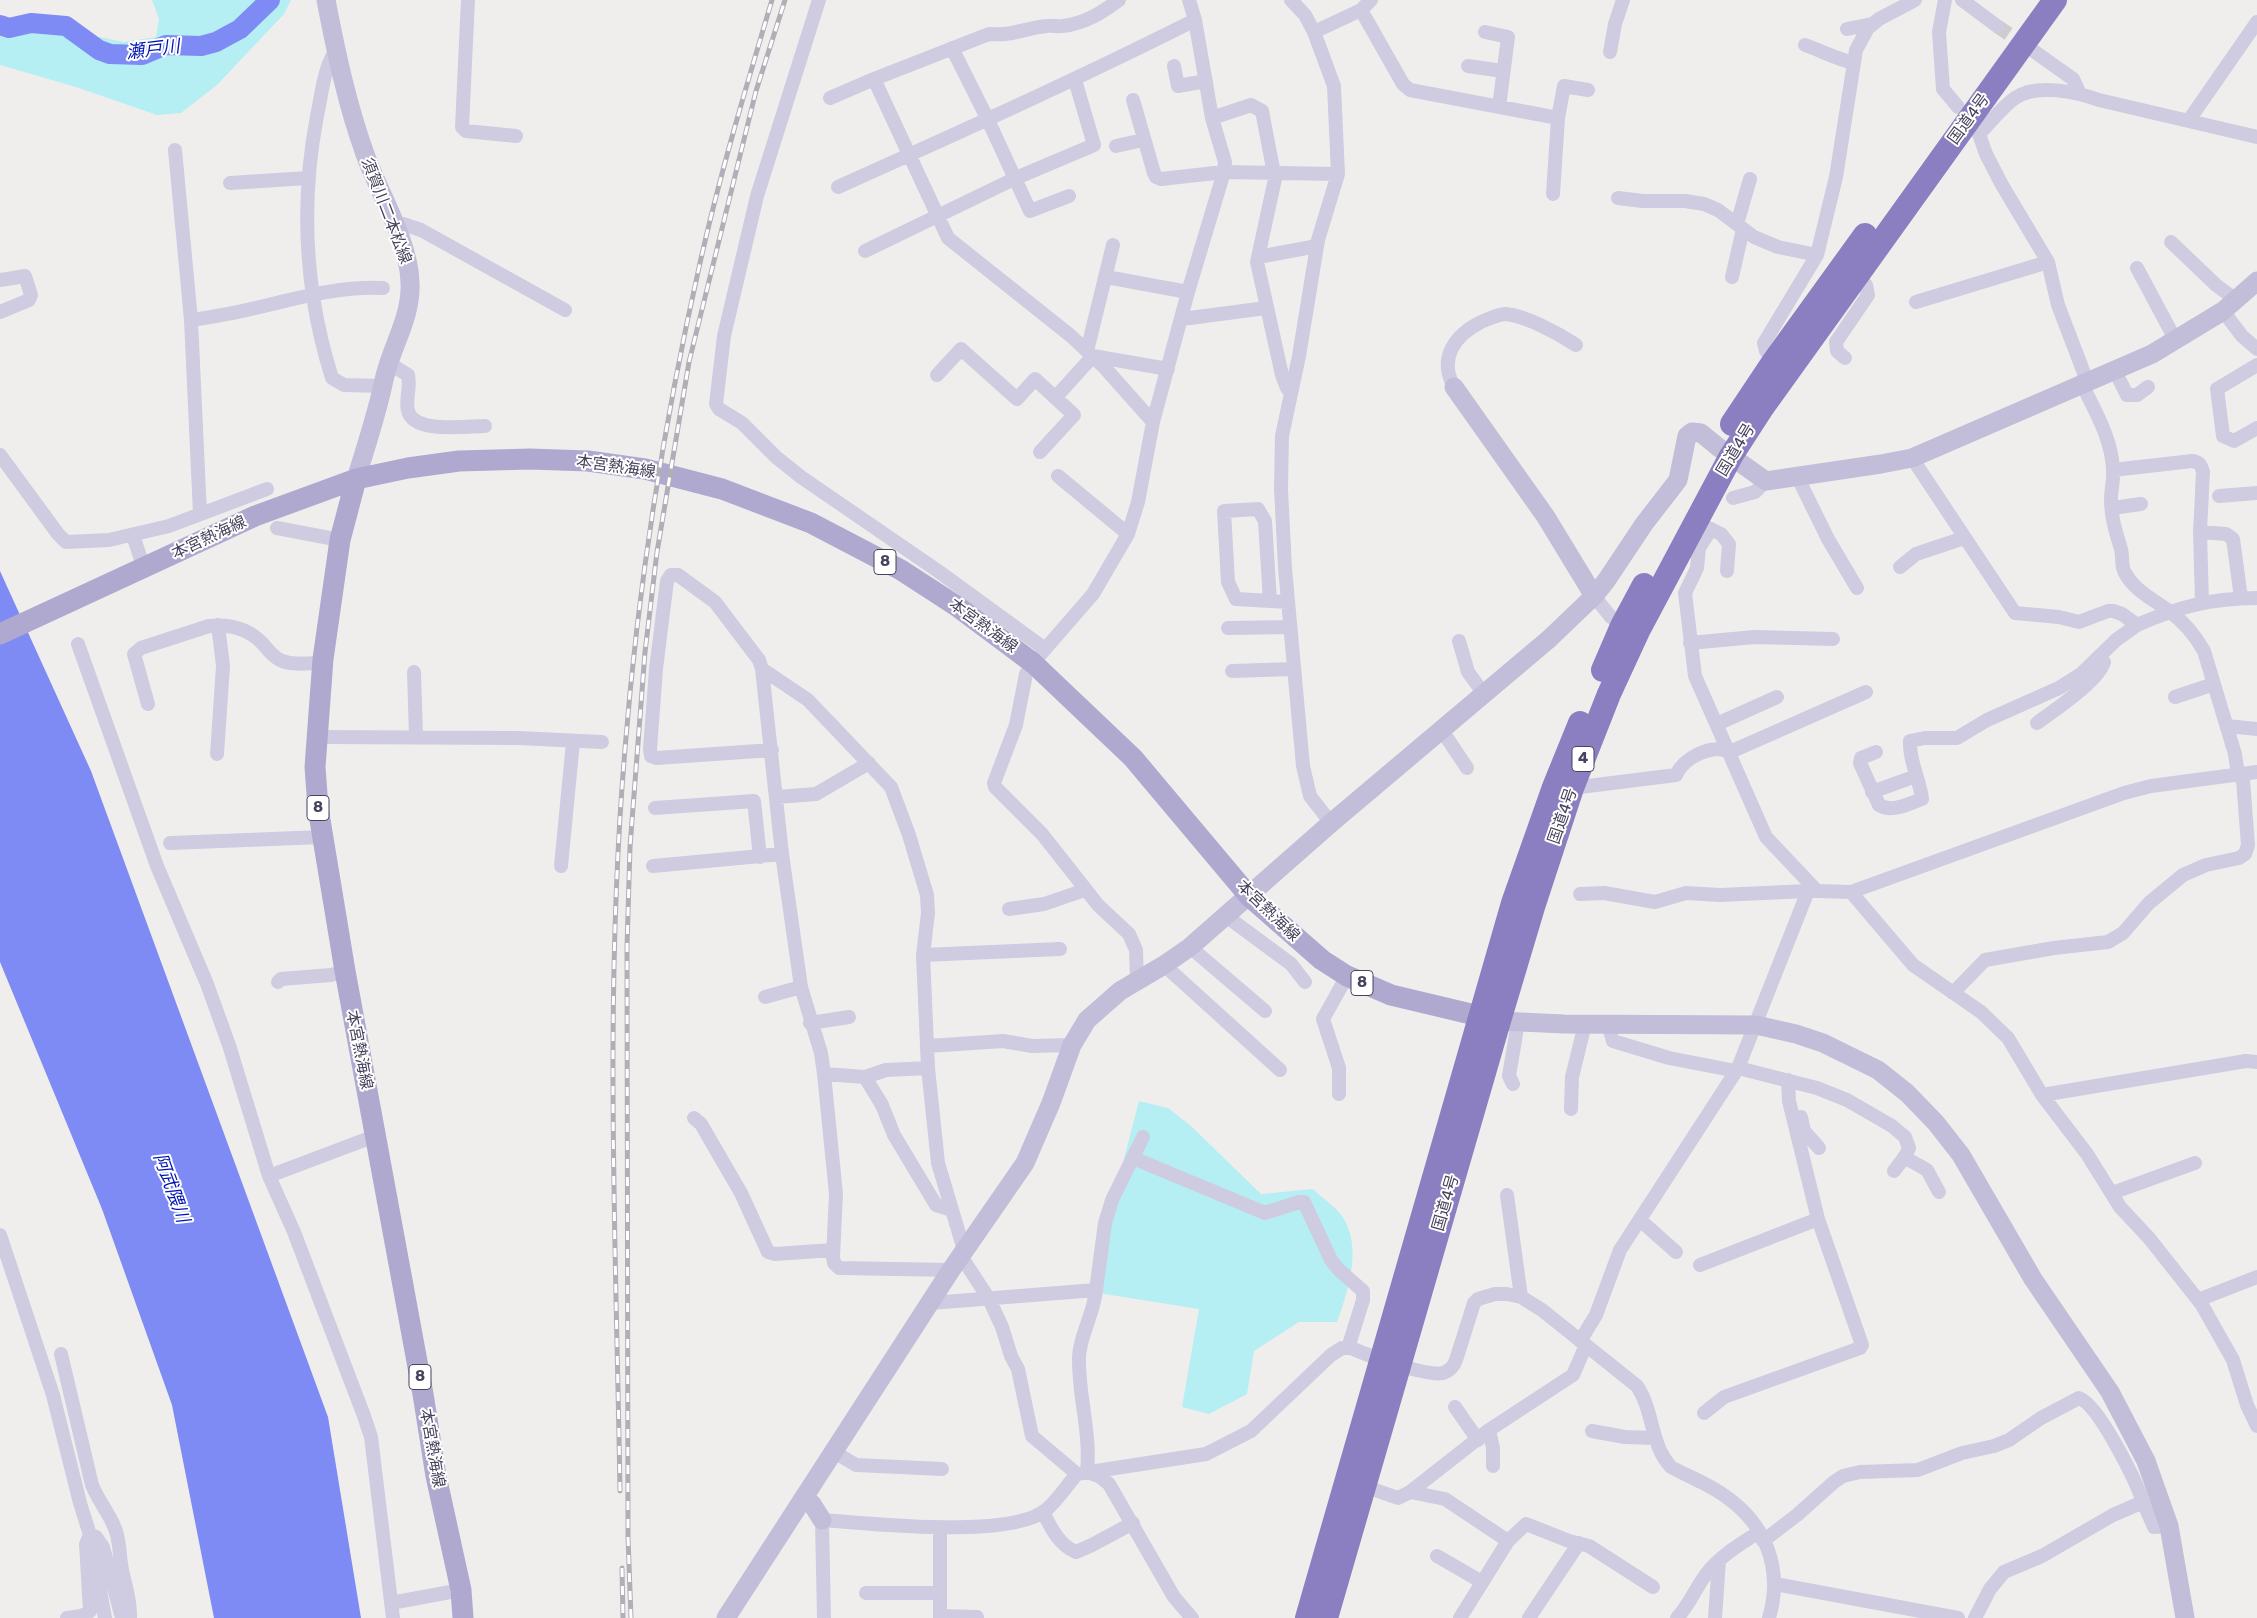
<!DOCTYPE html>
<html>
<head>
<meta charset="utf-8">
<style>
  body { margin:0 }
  canvas { display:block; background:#f0eeec }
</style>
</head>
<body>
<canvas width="2257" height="1618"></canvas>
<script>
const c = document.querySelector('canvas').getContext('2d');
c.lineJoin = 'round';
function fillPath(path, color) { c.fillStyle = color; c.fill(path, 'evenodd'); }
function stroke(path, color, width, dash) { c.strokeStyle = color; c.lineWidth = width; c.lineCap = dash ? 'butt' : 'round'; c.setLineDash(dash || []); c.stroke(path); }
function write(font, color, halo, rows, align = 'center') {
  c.font = font + ' Rubik,"Noto Sans JP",sans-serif'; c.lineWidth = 4; c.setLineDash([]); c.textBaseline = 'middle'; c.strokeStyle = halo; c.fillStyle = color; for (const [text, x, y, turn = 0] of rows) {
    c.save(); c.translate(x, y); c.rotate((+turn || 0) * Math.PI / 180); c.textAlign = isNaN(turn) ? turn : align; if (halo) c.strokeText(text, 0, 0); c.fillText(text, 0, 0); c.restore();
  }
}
const green = new Path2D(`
  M 152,0 L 291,0 L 284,14 L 217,85 L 181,113 L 157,115 L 76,87 L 0,65 L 0,30 L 65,30 L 124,42 L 156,37 L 159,19 Z
  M 1139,1101 L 1168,1108 L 1191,1126 L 1261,1194 L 1313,1189 C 1322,1198 1338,1208 1344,1219 C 1362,1250 1348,1291 1337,1322 L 1299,1322 L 1254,1351 L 1247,1394 L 1209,1414 L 1182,1407 L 1199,1309 L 1098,1293 L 1109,1216 Z`);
const water = new Path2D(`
  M 0,571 L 91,771 L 328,1417 L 361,1618 L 214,1618 L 172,1405 L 102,1209 L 0,962 Z`);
const river = new Path2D(`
  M 0,25 L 9,28 L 31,23 L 66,26 L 99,50 L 110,54 L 142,55 L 166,45 L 201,46 L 216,42 L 240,29 L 270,0`);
const streetTunnel = new Path2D(`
  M 1997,26 L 2028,47`);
const street = new Path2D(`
  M 468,0 L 462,127 L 466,131 L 516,136
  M 819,0 L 757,196 L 724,336 L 716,404 L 719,409 L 742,423 L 776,457 L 801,477 L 938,571 L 1045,649
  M 1119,0 C 1101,13 1086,23 1063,26 C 1058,27 1052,25 1047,26 C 1025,28 1014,36 989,34 L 874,79 L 948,238 L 1071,336 L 1105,368 L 1153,422
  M 1291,0 L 1305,15 L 1314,32 L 1334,86 L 1338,174 L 1318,240 L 1299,356 L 1282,436 L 1281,489 L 1285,568 L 1303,766 L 1310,796 L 1331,823
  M 1945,0 L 1939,32 L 1943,89 L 1958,107
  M 1962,0 L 1997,26
  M 1361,10 L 1403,84 L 1410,90 L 1558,118
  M 1847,29 L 1872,24
  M 1314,32 L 1361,10 L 1371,0
  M 1485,32 L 1508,37 L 1499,107
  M 1805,45 C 1822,51 1837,59 1854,63
  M 952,48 L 988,120 L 1030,211 L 1069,196
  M 335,51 C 323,72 322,93 317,116 C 300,205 305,292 332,378 L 344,385 L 384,386
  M 1610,52 L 1615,24 L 1623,0
  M 2035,52 L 2073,79 L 2079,92
  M 1174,66 L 1178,86 L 1206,81
  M 1468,66 L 1503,71
  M 830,98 L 874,79
  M 1133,100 L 1154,173 L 1156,177 L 1161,179 L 1224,172 L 1338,174
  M 1212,118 L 1251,105 L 1262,111 L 1275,179 L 1257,262 L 1282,375 L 1287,388 L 1291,392
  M 2189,120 L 2257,22
  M 1975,128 L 1979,134 L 1986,154 L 2002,185 L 2048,262 L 2058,305 L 2087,381
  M 1979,134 C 1991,122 2002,107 2015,98 C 2036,83 2077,92 2099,100 L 2257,137
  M 1116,146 L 1143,140
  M 175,150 L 191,320 L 200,514
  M 230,183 L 308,178
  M 838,187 C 958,133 1078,79 1195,20
  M 1553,194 L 1558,118 L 1564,86 L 1588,90
  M 1618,198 L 1643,201 L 1685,201 L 1704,204 L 1718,210 L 1754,237 L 1778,247 L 1817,255 L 1764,343 L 1766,351 L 1774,361
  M 395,224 L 403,224 L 421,230 L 565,310
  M 1737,224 L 1750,179
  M 2171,242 L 2216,285 L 2236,300
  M 865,251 L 1016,178 L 1094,145 L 1075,80
  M 1817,255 L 1836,177 L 1856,50 L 1868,28 L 1879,19 L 1915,0
  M 1258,257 L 1317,246
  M 2137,268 L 2176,341
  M 1106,277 L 1188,292
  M 1732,277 L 1743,229
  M 0,280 L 25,276 L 31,295 L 29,300 L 0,312
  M 1916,302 L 2048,262
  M 2223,311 L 2242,336 L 2257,349
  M 1182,319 L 1266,308
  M 191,320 C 211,317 231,314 251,309 C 295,299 337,286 383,288
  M 1087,351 L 1113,245
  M 1845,358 L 1837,351 L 1836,342 L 1868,295 L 1866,285 L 1855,277
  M 390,364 L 408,375 C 411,387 405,399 408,411 C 414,434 467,426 485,426
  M 2257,365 L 2217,389 L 2223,436 L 2234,441 L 2257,428
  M 2114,369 L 2127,395 L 2137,395 L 2148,387
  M 937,375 L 961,349 L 1017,399 L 1035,379 L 1074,415 L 1040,452
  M 1454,387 C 1438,358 1455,335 1481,322 C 1489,319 1498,314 1506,314 C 1527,316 1559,334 1576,345
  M 1055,398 L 1093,356 L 1168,369
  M 0,455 L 58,534 L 66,542 L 109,540 L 169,526 L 267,489
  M 1912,458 L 2015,613 L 2059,617 L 2079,622 L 2108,611 L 2113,611 L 2122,614 L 2137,625 C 2178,607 2212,598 2257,598
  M 2113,470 L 2192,461 C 2200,462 2201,465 2203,472 L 2200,532 L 2202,603
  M 1058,476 L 1128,534
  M 1797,476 L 1828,539 L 1857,588
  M 2219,496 L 2257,493
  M 1733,498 L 1755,492 L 1766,481
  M 2112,508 L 2141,504
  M 1702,525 L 1721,534 L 1729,544 L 1727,571
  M 277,528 L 340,540
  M 1711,529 L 1699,548 L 1697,568 L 1685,593 L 1695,676 L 1766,837 L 1817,891 L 1851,892 L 2124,793 L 2151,786 L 2257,772
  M 2200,532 L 2226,534 L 2233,539 L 2241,598
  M 133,535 L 144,569
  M 1900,567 L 1916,554 L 1964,538
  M 1594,596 L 1610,616 L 1622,626
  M 1270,601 L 1265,521 L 1258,509 L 1224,511 L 1228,582 L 1236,599 L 1288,602
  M 1228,628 L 1290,627
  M 1459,641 L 1468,672 L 1484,694
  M 1690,643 L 1754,637 L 1833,639
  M 78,644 L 157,866 L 207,984 L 229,1045 L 269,1176 L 294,1232 L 364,1416 L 371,1437 L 393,1618
  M 762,669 L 808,700 L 891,787 L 909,835 L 927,895 L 928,913 L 923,955 L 928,1068 L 938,1163 L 964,1250
  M 1232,671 L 1294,669
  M 414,672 L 416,737
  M 2175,697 L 2214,684
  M 148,704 L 134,654 L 141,648 L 209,626 C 229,624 248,628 263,644 C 268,650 272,656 280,660 C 292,666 310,663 323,663
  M 2037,723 C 2053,711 2099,681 2104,662
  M 1717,724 L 1777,697
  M 2227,726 L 2257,729
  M 1441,729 L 1467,768
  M 318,737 L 518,738 L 602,742
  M 772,750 L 657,758 L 651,756 L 650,749 L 656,669 L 667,581 L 671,575 L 678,575 L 715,602 L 759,660 L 762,669 L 782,854 L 801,987 L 821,1053 L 824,1074 L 836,1194 L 833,1257 L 834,1263 L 839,1268 L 951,1270
  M 1876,752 L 1861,758 L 1860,763 L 1879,805 C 1892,813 1908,804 1922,799 C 1920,780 1909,761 1910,741 L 1925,738 L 1957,738 L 1987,720 L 2059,688 L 2081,674 L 2116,640 L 2137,625
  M 217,754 L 223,666 L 218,625
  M 1572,788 L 1676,775 C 1684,758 1711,743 1730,752 L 1866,692
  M 1872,792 L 1916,776
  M 777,797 L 816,794 L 869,763
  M 655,808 L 754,801 L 760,857
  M 170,843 L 323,837
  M 561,866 L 573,742
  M 653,866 L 782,854
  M 1851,892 L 1913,965 L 1981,1012 L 2008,1038 L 2042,1095 L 2087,1154 L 2120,1207 L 2149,1238 L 2202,1305 L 2233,1360 L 2247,1405 L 2257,1426
  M 1580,894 L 1604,893 L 1655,902 L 1686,893 L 1720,895 L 1808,891
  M 1009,909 L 1044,904 L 1085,890
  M 1226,916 L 1291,964 L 1305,982
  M 1190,947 L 1265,1011
  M 923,955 L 1060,949
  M 1164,965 L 1280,1070
  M 1137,980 L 1136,950 L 1129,934 L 1098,905 L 1042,834 L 995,787 L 994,783 L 1016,725 L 1026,674 L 1033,663 L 1093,594 L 1128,534 L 1138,502 L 1153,422 L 1188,292 L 1224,172 L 1225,162 L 1212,118 L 1195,20 L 1189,0
  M 278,982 L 281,979 L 331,975 L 345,971
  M 1953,993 L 1985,960 L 2054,948 L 2108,942 L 2123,933 L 2149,903 L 2183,875 L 2206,865 L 2239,858 L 2245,854 L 2248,845 L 2243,780 L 2238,775 L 2235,754 L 2204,651 C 2196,637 2183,621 2169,611 C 2153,599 2134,591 2124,571 C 2121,564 2123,556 2121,549 C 2116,533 2111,517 2111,500 C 2111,490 2114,480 2113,470 C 2112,439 2095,411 2082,384
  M 765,997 L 801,987
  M 810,1023 L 849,1017
  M 1608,1024 L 1613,1041 L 1669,1058 L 1736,1071
  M 928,1046 L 1003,1041 L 1032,1046 L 1072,1045
  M 1738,1068 L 1817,1088 L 1847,1100 L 1892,1126 L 1905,1137 L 1909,1148 L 1906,1155 L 1894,1171
  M 824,1074 L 865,1077 L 886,1070 L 928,1068
  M 865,1077 L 882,1105 L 894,1135 L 936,1205 L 952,1210
  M 1513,1084 L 1509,1076 L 1518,1022
  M 1339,1094 L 1339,1068 L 1323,1019 L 1347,976
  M 2042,1095 L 2246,1061 L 2257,1062
  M 1571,1109 L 1572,1077 L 1585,1024
  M 1801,1117 L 1804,1131 L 1819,1148
  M 694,1118 L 701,1124 L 741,1193 L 768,1252 L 775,1254 L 833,1250
  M 1904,1157 L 1927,1170 L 1939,1192
  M 1133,1158 L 1265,1213 L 1299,1202 L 1304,1202 L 1331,1260 L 1339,1270 L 1363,1291 L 1363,1300 L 1348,1348
  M 269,1176 L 375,1136
  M 2112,1193 L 2195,1163
  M 1507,1195 L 1521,1297
  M 1640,1220 L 1676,1252
  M 0,1235 L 53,1395 L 80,1503 L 90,1535 L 105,1618
  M 961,1256 L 989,1299 L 1002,1327 L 1011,1356 L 1018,1369 L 1032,1436 L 1077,1474
  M 1700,1265 L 1818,1219
  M 1096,1290 L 1105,1223 L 1112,1200 L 1143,1137
  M 2198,1300 L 2257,1277
  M 931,1303 L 1096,1290 C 1094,1314 1080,1334 1079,1357 C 1078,1396 1091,1431 1087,1472 L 1099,1476 L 1109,1484 L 1174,1597 L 1192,1618
  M 1580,1341 L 1596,1315 L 1620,1250 L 1738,1068 L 1808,891 L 1817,891
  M 61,1354 L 92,1485 C 98,1500 108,1512 114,1526 C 120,1539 119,1551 121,1564 C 124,1583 131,1599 130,1618
  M 1455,1407 L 1478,1440
  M 1704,1413 L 1724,1397 L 1860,1348 L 1862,1345 L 1818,1219 L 1789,1101 L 1788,1080
  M 1489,1430 L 1493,1448 L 1493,1466
  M 1592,1431 L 1625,1437 L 1655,1438
  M 834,1452 L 856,1465 L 942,1469
  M 1358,1484 L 1398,1498 L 1410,1492 L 1489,1430 L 1573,1375 L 1586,1345
  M 1410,1492 L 1445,1499 L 1508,1541
  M 1043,1512 C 1051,1528 1059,1545 1076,1552 L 1092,1545 L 1133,1523
  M 1763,1541 L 1797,1515 L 1834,1482 L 1843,1476 L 1860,1472 L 1918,1470 L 1962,1453 L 1994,1446 L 2009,1440 L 2041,1418 L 2079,1398 C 2099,1405 2136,1481 2143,1502
  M 1437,1556 L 1482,1582
  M 1775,1584 L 1958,1618
  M 866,1593 L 940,1593
  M 391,1603 L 461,1590
  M 940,1616 L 977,1617
  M 67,1618 L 82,1616 L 90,1611 L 86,1544 L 90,1535 L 96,1537 L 103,1547 L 122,1618
  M 824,1618 L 822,1520 C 870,1523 1012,1540 1047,1509 C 1058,1500 1067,1485 1077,1474 L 1206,1454 L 1251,1431 L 1331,1355 L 1342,1348 L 1351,1348 C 1367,1355 1427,1377 1443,1373 C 1449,1371 1454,1366 1456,1360 L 1474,1303 L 1478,1299 L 1495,1294 L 1507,1294 L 1521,1297 L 1542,1310 L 1637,1386 C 1654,1411 1650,1445 1671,1467 C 1689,1477 1709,1484 1725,1496 C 1767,1525 1783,1570 1769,1618
  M 940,1618 L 940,1527
  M 1460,1618 L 1508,1541 L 1526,1524 L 1569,1541 L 1589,1546 L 1653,1587
  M 1529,1618 L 1579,1543
  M 1677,1618 C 1690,1604 1696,1587 1707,1573 C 1721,1555 1741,1544 1759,1532
  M 1715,1618 L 1719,1561
  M 1975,1618 L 1990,1589 L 2004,1572 L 2042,1556 L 2113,1515 L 2143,1502 L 2154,1527 L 2169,1526`);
const secondary = new Path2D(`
  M 326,0 C 336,52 347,104 365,154 C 379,193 409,241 410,282 C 412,317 391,347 384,380 C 377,414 366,446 356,479
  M 1454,387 L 1546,517 L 1594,596
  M 1499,1021 L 1564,1024 L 1756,1025 L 1796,1034 L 1823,1043 L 1878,1070 L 1907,1093 L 1936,1123 L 1961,1155 L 2033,1279 L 2110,1392 L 2146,1461 L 2169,1526 L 2185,1618
  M 804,1498 L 812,1504 L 822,1520
  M 726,1618 L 951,1270 L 1025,1163 L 1051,1103 L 1072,1045 L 1087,1020 L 1120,991 L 1164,965 L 1190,947 L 1331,823 L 1549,639 L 1594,596 L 1606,581 L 1644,524 L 1678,480 L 1687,436 L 1692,432 L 1701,433 L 1718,447 L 1766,481 L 1881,464 L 1912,458 L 2152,354 L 2223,311 L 2257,281`);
const primary = new Path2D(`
  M 356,479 L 340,540 L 323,659 L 315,767 L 318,808 L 345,971 L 423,1394 L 436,1476 L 461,1590 L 463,1618
  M 0,634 L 255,516 L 356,479 L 408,468 L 459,461 L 530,459 L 588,461 L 645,469 L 722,489 L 811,523 L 901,570 L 958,607 L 1033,663 L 1133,758 L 1249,896 L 1322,960 L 1347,976 L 1391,995 L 1496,1020`);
const highway = new Path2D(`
  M 1732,424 L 1774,361 L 1865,235
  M 1603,670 L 1622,626 L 1644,585
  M 1307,1618 L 1513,903 L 1554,787 L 1580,723
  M 1326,1618 L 1499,1021 L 1533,907 L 1572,788 L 1609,694 L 1639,629 L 1731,456 L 1762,408 L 2055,0`);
const rail = new Path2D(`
  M 620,1491 C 616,1244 604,995 625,749 C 638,586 664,422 700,263 C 720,174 746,87 772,0
  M 622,1568 L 623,1618
  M 631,1618 L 628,1537 L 627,947 L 630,847 L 645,652 L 657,552 L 689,362 L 756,91 L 785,0`);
const shields = [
  [885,562,22],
  [1583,759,22],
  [318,808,22],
  [1362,983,22],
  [420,1377,22]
];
const shieldNames = [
  ["8",885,562],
  ["4",1583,759],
  ["8",318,808],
  ["8",1362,983],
  ["8",420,1377]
];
const streetNames = [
  ["国道4号",1969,119,-54],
  ["須賀川二本松線",386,211,69],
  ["国道4号",1736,450,-59],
  ["本宮熱海線",616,467,8],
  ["本宮熱海線",209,538,-25],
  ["本宮熱海線",983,626,36],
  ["国道4号",1563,816,-71],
  ["本宮熱海線",1268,911,44],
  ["本宮熱海線",359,1050,79],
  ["国道4号",1446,1203,-74],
  ["本宮熱海線",432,1448,80]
];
const waterNames = [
  ["瀬戸川",153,50,-7],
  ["阿武隈川",171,1188,70]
];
fillPath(green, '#b5eff3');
fillPath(water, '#7e8bf4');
stroke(river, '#7e8bf4', 20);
stroke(streetTunnel, '#cecccf', 14, [14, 7]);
stroke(street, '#cfcce1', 14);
stroke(secondary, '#c2bdd8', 19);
stroke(primary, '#b0a9cf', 21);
stroke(highway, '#8b7fc1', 24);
stroke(rail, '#b1aeb8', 5);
stroke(rail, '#fff', 3, [9]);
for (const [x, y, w] of shields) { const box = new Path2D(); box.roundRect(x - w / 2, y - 12.5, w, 25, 4); c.fillStyle = '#fff'; c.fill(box); stroke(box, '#47435c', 1); }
write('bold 15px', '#47435c', null, shieldNames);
write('16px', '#47435c', '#fff', streetNames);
write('italic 18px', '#0014b2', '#fff', waterNames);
</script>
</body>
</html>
